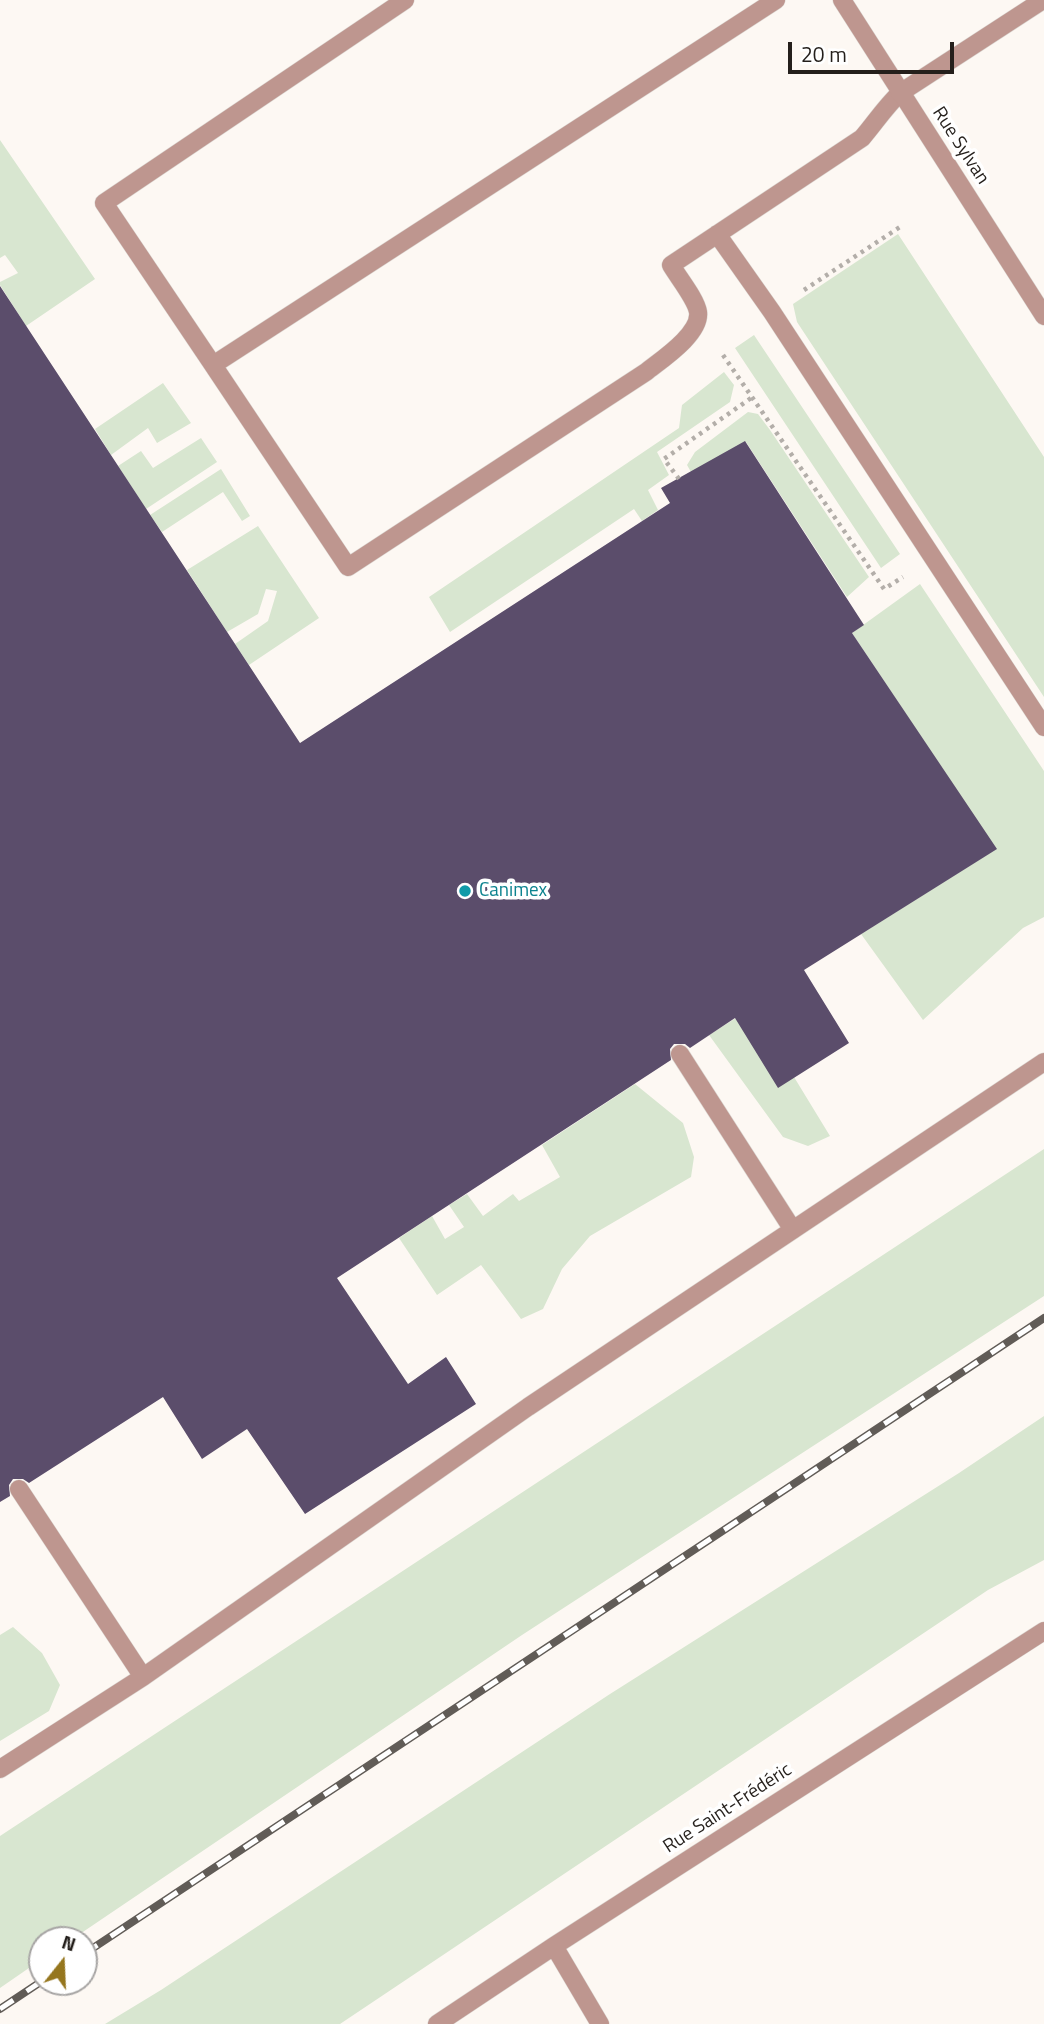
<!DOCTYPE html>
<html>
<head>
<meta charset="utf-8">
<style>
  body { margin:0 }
  #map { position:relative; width:1044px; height:2024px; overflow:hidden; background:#fdf8f3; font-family:"Titillium Web",sans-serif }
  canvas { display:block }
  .north { position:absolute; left:28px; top:1926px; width:70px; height:70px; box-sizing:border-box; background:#fff; border:2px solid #a7a5a4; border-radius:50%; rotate:18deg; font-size:19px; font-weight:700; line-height:28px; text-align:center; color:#241f1b }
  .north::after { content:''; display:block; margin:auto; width:24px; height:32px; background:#95761e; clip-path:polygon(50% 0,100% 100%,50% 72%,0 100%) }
  .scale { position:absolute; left:788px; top:42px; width:166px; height:32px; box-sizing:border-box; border:4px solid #241f1b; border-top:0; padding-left:9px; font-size:21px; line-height:24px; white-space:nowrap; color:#241f1b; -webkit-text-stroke:5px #fff; paint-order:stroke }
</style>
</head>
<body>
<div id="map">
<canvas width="1044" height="2024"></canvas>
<div class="north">N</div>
<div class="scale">20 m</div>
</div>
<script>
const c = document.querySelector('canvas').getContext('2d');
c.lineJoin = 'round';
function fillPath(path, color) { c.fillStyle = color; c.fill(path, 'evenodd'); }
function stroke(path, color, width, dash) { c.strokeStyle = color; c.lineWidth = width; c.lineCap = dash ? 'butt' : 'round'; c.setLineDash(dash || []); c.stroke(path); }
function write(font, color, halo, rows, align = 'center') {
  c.font = font + ' "Titillium Web",sans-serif'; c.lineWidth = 7; c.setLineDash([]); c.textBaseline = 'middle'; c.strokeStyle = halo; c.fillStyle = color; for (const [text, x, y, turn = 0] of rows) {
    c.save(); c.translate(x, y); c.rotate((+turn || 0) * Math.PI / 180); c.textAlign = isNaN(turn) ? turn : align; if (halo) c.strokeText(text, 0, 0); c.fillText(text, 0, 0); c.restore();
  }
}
const green = new Path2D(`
  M 0,140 L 95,279 L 26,326 L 0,285 L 0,282 L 18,273 L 5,255 L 0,258 Z
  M 898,234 L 1044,457 L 1044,697 L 797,322 L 793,304 Z
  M 754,335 L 900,554 L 881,568 L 735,348 Z
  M 724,372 L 734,385 L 730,402 L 657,452 L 669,475 L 648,490 L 658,510 L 642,521 L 634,509 L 450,632 L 429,597 L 679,428 L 682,405 Z
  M 163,383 L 191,423 L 157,443 L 148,428 L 111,455 L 95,429 Z
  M 748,412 L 758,414 L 770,430 L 869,577 L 847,597 L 746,442 L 691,472 L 687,465 L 695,452 Z
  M 201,438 L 217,462 L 146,509 L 118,466 L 141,451 L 153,468 Z
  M 221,469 L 250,516 L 242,521 L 223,492 L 162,532 L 150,515 Z
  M 258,526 L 319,618 L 249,665 L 235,644 L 268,621 L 277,591 L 266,589 L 258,614 L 227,632 L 187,570 Z
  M 920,584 L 1044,771 L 1044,917 L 1023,928 L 923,1020 L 861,934 L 996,849 L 852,633 Z
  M 736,1018 L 794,1077 L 830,1136 L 808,1146 L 783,1137 L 709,1035 Z
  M 635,1084 L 683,1123 L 694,1157 L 691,1177 L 590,1236 L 562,1269 L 543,1309 L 521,1319 L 481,1265 L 437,1295 L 399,1238 L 432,1216 L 445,1239 L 464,1227 L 449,1205 L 467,1194 L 483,1216 L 513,1194 L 519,1201 L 560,1177 L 542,1145 Z
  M 1044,1149 L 1044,1296 L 522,1635 L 71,1940 L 42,1940 L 42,1959 L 0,1988 L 0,1836 Z
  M 1044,1416 L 1044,1560 L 988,1590 L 340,2024 L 105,2024 L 161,1990 L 610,1694 L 959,1473 Z
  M 13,1627 L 42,1653 L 60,1685 L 49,1711 L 0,1741 L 0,1635 Z`);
const building = new Path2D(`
  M 0,286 L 300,743 L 670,503 L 661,488 L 745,441 L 864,625 L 852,633 L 997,849 L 804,970 L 849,1043 L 778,1088 L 735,1018 L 690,1048 L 685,1044 L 674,1044 L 670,1049 L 671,1060 L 337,1278 L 408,1384 L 446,1357 L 476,1404 L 305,1514 L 247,1429 L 202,1459 L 163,1397 L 29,1483 L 23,1479 L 13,1479 L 9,1485 L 10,1496 L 0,1502 Z`);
const path = new Path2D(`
  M 804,290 L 903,225
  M 723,355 L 884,589 L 903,577
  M 679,479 L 664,459 L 754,396`);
const lane = new Path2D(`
  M 776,0 L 213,365 L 348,567 L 646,372 C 661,360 701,334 698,312 C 696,299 678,277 671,265 L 862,138 C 875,123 885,107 900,93
  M 717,234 L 772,312 L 1044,727
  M 213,365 L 104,203 L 405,0
  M 680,1054 L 793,1230
  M 19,1489 L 143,1677
  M 0,1769 L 143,1677 L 528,1407 L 1044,1062`);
const street = new Path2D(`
  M 842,0 L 1044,316
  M 900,93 L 1043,0
  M 554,1946 L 600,2024
  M 437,2024 L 554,1946 L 1044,1631`);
const rail = new Path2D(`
  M 84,1954 L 1044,1318
  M 0,2009 L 42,1981`);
const markers = [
  [465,891,7,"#0f9aa8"]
];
const streetNames = [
  ["Rue Sylvan",960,146,57],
  ["Rue Saint-Frédéric",728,1809,-33]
];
const cultureNames = [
  ["Canimex",479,891]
];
fillPath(green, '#d8e6d0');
fillPath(building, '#5b4d6b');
stroke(lane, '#dad5d0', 19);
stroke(street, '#dad5d0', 19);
stroke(path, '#b3aea9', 4.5, [3.5, 5]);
stroke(lane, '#be968f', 18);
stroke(street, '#be968f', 18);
stroke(rail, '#615c57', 8);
stroke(rail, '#fff', 5, [16]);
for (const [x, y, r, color] of markers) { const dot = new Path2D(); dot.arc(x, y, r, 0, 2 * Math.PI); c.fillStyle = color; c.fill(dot); stroke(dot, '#fff', 2.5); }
write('19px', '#241f1b', '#fff', streetNames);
write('19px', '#0d838f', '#fff', cultureNames, 'left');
</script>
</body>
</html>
